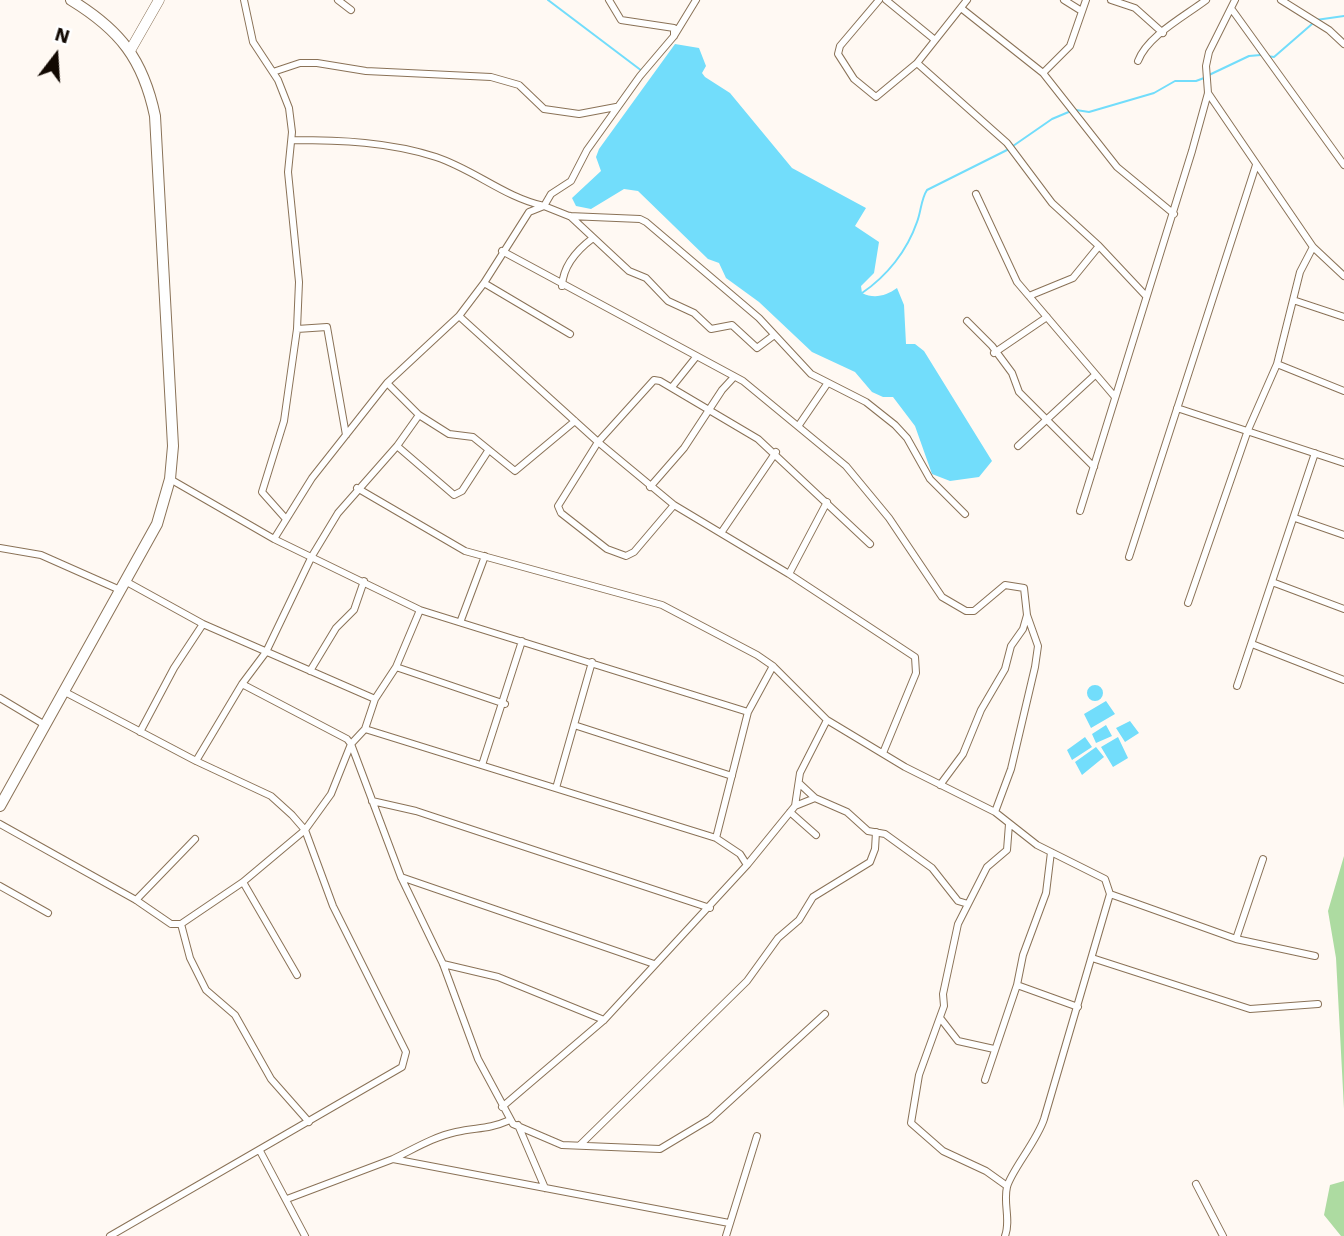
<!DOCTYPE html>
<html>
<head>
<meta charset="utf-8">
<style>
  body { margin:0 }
  #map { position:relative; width:1344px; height:1236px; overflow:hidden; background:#fff9f3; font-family:"Work Sans",sans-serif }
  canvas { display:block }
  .north { position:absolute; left:21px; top:21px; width:70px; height:70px; -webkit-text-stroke:5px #fff; paint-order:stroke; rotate:17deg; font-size:19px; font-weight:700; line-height:28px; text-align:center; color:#120902 }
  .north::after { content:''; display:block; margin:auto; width:24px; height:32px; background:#120902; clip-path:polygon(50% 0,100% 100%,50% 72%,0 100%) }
</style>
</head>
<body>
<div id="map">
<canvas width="1344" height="1236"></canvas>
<div class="north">N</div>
</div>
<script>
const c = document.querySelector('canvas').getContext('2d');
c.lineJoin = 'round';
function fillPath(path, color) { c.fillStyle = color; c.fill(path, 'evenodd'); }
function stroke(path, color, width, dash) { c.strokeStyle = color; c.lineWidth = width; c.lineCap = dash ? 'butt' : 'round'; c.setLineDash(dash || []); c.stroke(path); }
const green = new Path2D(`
  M 1344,856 L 1344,1109 L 1336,958 L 1328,911 Z
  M 1344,1181 L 1344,1236 L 1341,1236 L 1324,1215 L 1330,1185 Z`);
const water = new Path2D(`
  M 675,44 L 699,48 L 706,66 L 702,73 L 705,77 L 730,93 L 792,168 L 866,208 L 855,226 L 879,242 L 874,273 L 861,286 L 862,293 C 874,299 886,296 897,288 L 904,305 L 906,344 L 915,344 L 924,351 L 992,461 L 979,477 L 950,481 L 932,474 L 915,426 L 893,397 L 883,397 L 872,392 L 855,372 L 812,352 L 759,302 L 726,278 L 719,263 L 708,259 L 638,191 L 624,189 L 591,209 L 576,206 L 572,198 L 601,171 L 596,157 L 599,149 Z
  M1087 693a8 8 0 1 1 16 0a8 8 0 1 1-16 0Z
  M 1106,701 L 1115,714 L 1091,728 L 1084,714 Z
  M 1130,721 L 1139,733 L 1125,742 L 1116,728 Z
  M 1106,725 L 1112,736 L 1096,743 L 1092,734 Z
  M 1085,737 L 1092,747 L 1072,760 L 1067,750 Z
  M 1118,737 L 1128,758 L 1113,767 L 1101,747 Z
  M 1096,747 L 1104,757 L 1082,775 L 1075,762 Z`);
const stream = new Path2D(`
  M 548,0 L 642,71
  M 1316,20 L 1344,16
  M 1267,56 L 1274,57 L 1312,24
  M 1209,75 L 1249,56 L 1261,55
  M 1076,110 L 1089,112 L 1154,93 L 1175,81 L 1196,81 L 1204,78
  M 1013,146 L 1052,119 L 1071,111
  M 862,293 C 887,276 907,251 917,222 C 921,212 921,199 927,190 L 1009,149`);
const street = new Path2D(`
  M 244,0 L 253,42 L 278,80 L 289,108 L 292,132 L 288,172 L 299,282 L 297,329 L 284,421 L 262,492 L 286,519
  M 338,0 L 351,10
  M 609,0 L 621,20 L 674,28 L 674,36
  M 879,0 L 840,46 L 838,54 L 854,79 L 876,97 L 917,63 L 967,0
  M 886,0 L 935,40
  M 1064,0 L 1080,10
  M 1111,0 L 1135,8 L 1163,33
  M 1281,0 L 1329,30 L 1344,44
  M 961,8 L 1043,73 L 1117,167 L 1174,214
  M 1233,11 L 1344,165
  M 1138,61 C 1147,36 1185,16 1206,0
  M 917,63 L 1007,143 L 1052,203 L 1099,246 L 1146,296
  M 273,72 L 300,63 L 317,63 L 366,71 L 491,77 L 519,85 L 544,109 L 579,114 L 616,107
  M 1043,73 L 1070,46 L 1086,0
  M 1208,93 L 1313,247 L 1344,276
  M 292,140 C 340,140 390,142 436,157 C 475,170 504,197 544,206 L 551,194 L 571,181 L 587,150 L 640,76 L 674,36 L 696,0
  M 976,194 L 1017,282 L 1115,397
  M 570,216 L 629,271 L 646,278 L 668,301 L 694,313 L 711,329 L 732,325 L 757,348 L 773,336
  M 502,251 L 743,381 L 846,466 L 889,518 L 942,597 L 966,611 L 974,611 L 1005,585 L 1024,588 L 1027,615 L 1038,646 L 1035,667 L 1011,769 L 995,812
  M 484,283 L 570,334
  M 562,286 C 563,266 577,250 593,238
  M 1029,296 L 1073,278 L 1099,246
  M 1293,300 L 1344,317
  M 459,316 L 598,442 L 674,505 L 789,574 L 915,657 L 916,673 L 883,753
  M 967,321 L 992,346 L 1012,373 L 1019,392 L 1094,467
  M 297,329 L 327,327 L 346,435
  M 994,353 L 1047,317
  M 1277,364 L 1344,391
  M 387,383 L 419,415 L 449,434 L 473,437 L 515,471 L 575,421
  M 672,387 L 696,357
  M 1177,408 L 1344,463
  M 799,425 L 827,384
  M 397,446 L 454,495 L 462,491 L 488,451
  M 1018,446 L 1095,375
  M 170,479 L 274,539 L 420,610 L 748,712
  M 650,487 L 684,448 L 722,390 L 734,377
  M 357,488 L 465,551 L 662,605 L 757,655 L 773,666 L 827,720 L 905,767 L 995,812 L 1037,845 L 1105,879 L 1110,894 L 1044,1119 C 1037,1141 1011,1171 1007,1187 C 1003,1203 1011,1220 1005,1236
  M 674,505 L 634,552 L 626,556 L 607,549 L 561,513 L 558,506 L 598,442 L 654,380 L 660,381 L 758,439 L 870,544
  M 1080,511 L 1192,151 L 1208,93 L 1206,66 L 1209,52 L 1235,0
  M 1295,518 L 1344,535
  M 721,533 L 776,452
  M 274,539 L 312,478 L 387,383 L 459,316 L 484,283 L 529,212 L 544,206 L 569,216 L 640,219 L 646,222 L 759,318 L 811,374 L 866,402 L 895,425 L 907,438 L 930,479 L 965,514
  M 0,548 L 41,555 L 120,590
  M 1129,557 L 1256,165
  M 789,574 L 827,502
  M 125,581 L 203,624 L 375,699
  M 1272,582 L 1344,609
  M 1188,603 L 1248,430 L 1277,364 L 1300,272 L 1313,247
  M 461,620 L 485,556
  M 1252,644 L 1344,680
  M 396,667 L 505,704
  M 310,671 L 336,628 L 354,610 L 364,581
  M 242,684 L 347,739 L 351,744 L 401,877 L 443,964 L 478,1059 L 513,1124 L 562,1145 L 660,1149 L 710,1119 L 825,1014
  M 1237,686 L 1315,453
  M 65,692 L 196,761 L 271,796 L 292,815 L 305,830 L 333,906 L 406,1052 L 402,1067 L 110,1236
  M 0,698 L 45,725
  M 574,725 L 732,776
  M 365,729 L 716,838 L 740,854 L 747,865
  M 140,732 L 174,668 L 203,624
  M 196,761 L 242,684 L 266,652 L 312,556 L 338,513 L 397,446 L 419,415
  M 482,765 L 522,641
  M 800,784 L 815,798 L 847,812 L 868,831 L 885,834 L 932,868 L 958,901 L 968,904
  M 940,785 L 963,754 L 981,710 L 1005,669 L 1011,646 L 1023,629 L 1027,615
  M 556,788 L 592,662
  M 372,801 L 416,811 L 710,908
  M 795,806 L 815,798
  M 790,812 L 816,835
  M 0,824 L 136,900 L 171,924 L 181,924 L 243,882 L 305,830 L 331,794 L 351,744 L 365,729 L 375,699 L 396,667 L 420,610
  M 716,838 L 748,712 L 773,666
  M 401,877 L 654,964
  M 243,882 L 297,975
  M 0,886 L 48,913
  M 1110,894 L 1236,939 L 1315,956
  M 136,900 L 195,839
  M 181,924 L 190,958 L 206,990 L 235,1015 L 271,1079 L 309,1122
  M 1236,939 L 1263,859
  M 1092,958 L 1250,1009 L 1318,1004
  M 443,964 L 498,977 L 604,1020
  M 1017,985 L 1078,1007
  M 941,1019 L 958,1041 L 994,1049
  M 985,1080 L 1017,985 L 1023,955 L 1046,893 L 1051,852
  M 502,1107 L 604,1020 L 747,865 L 795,806 L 800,773 L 827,720
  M 518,1125 L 545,1188
  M 580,1145 L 747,981 L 778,938 L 799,920 L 813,897 L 870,862 L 875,849 L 876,832
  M 260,1151 L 305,1236
  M 393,1159 C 414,1149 433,1137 456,1132 C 477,1127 487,1130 510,1120
  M 1196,1184 L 1223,1236
  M 1007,1186 L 986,1171 L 943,1151 L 911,1123 L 919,1075 L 944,1006 L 943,994 L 958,924 L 987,867 L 1007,850 L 1009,824
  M 287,1199 L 393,1159 L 729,1223
  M 726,1236 L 757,1136`);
const secondary = new Path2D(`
  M 131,49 L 159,0`);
const primary = new Path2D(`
  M 0,806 L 157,524 L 170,479 L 173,446 L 155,116 C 143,59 120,30 71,0`);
fillPath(green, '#addba1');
fillPath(water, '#72ddfb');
stroke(stream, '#72ddfb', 2);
stroke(street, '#8a7257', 8);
stroke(secondary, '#8a7257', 11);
stroke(primary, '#8a7257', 12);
stroke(street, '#fff', 6);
stroke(secondary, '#fff', 10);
stroke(primary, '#fff', 10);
</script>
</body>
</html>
